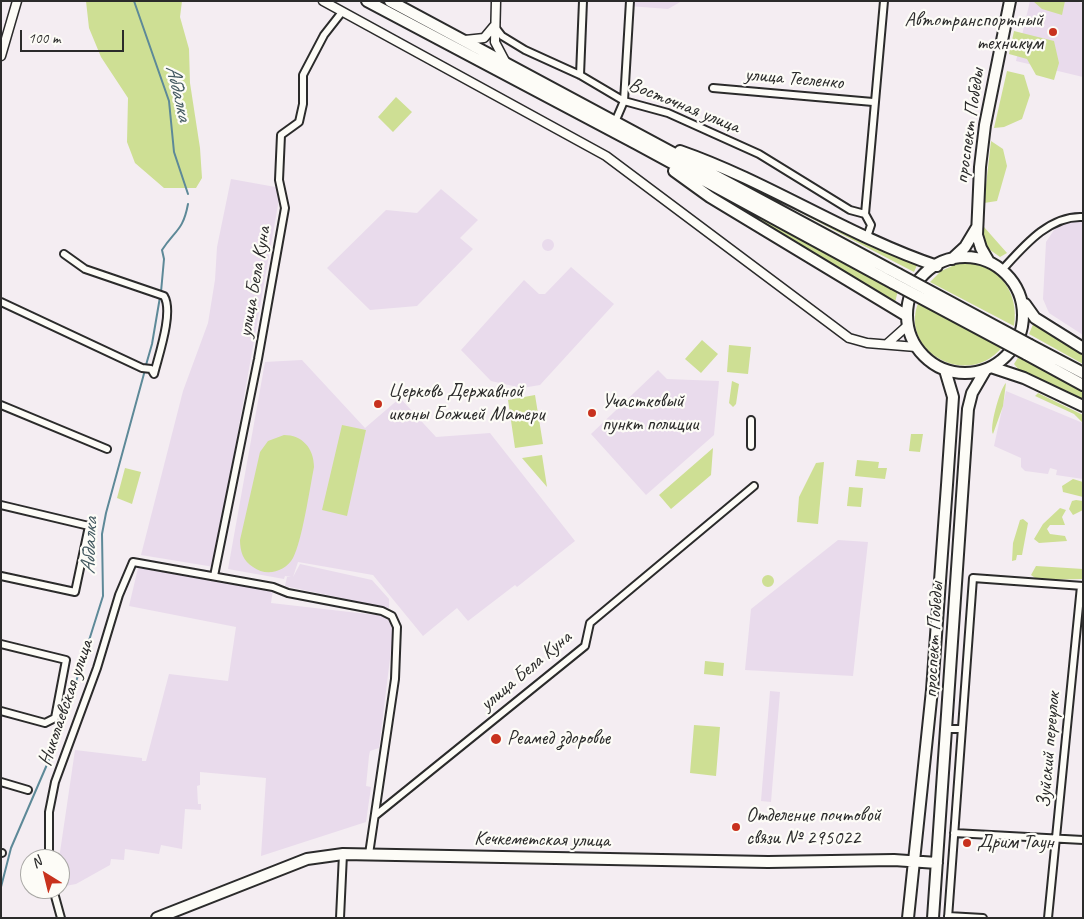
<!DOCTYPE html>
<html>
<head>
<meta charset="utf-8">
<style>
  body { margin:0 }
  #map { position:relative; width:1084px; height:919px; overflow:hidden; background:#f4edf2; font-family:Caveat,sans-serif }
  canvas { display:block }
  .frame { position:absolute; inset:0; border:2px solid #2b2b2b; pointer-events:none }
  .north { position:absolute; left:20px; top:849px; width:50px; height:50px; box-sizing:border-box; background:#fdfcf7; border:1px solid #a9a8a5; border-radius:50%; rotate:324deg; font-size:14px; font-weight:700; line-height:20px; text-align:center; color:#2b2b2b }
  .north::after { content:''; display:block; margin:auto; width:18px; height:22px; background:#c8321e; clip-path:polygon(50% 0,100% 100%,50% 72%,0 100%) }
  .scale { position:absolute; left:20px; top:30px; width:104px; height:22px; box-sizing:border-box; border:2px solid #2b2b2b; border-top:0; padding-left:6px; font-size:15px; line-height:18px; white-space:nowrap; color:#2b2b2b; -webkit-text-stroke:4px #fdfcf7; paint-order:stroke }
</style>
</head>
<body>
<div id="map">
<canvas width="1084" height="919"></canvas>
<div class="frame"></div>
<div class="north">N</div>
<div class="scale">100 m</div>
</div>
<script>
const c = document.querySelector('canvas').getContext('2d');
c.lineJoin = 'round';
function fillPath(path, color) { c.fillStyle = color; c.fill(path, 'evenodd'); }
function stroke(path, color, width, dash) { c.strokeStyle = color; c.lineWidth = width; c.lineCap = dash ? 'butt' : 'round'; c.setLineDash(dash || []); c.stroke(path); }
function write(font, color, halo, rows, align = 'center') {
  c.font = font + ' Caveat,sans-serif'; c.lineWidth = 4.5; c.setLineDash([]); c.textBaseline = 'middle'; c.strokeStyle = halo; c.fillStyle = color; for (const [text, x, y, turn = 0] of rows) {
    c.save(); c.translate(x, y); c.rotate((+turn || 0) * Math.PI / 180); c.textAlign = isNaN(turn) ? turn : align; if (halo) c.strokeText(text, 0, 0); c.fillText(text, 0, 0); c.restore();
  }
}
const built = new Path2D(`
  M 630,1 L 682,1 L 668,9 L 629,6 Z
  M 1030,1 L 1073,1 L 1083,3 L 1083,77 L 1016,61 Z
  M 231,179 L 281,188 L 214,567 L 141,555 L 183,391 L 208,323 L 215,280 L 217,247 Z
  M 441,189 L 478,220 L 460,238 L 473,249 L 417,306 L 370,310 L 327,268 L 386,210 L 417,213 Z
  M 1083,219 L 1083,335 L 1049,313 L 1043,299 L 1046,242 L 1054,230 L 1066,222 Z
  M542 245a6 6 0 1 1 12 0a6 6 0 1 1-12 0Z
  M 571,267 L 614,304 L 540,385 L 522,388 L 491,381 L 461,350 L 524,280 L 539,294 L 545,294 Z
  M 302,360 L 365,428 L 400,398 L 436,437 L 490,433 L 575,541 L 517,587 L 515,585 L 468,621 L 457,608 L 423,636 L 373,575 L 298,562 L 293,577 L 300,564 L 372,580 L 389,599 L 389,608 L 285,586 L 287,577 L 291,577 L 285,576 L 284,579 L 228,569 L 265,362 Z
  M 658,370 L 667,379 L 719,381 L 714,435 L 646,495 L 591,434 Z
  M 1006,391 L 1083,423 L 1083,479 L 1056,475 L 1057,470 L 1050,468 L 1048,474 L 1025,471 L 1021,467 L 1021,458 L 994,446 Z
  M 838,540 L 868,542 L 853,676 L 745,670 L 751,609 Z
  M 138,568 L 273,590 L 271,603 L 385,616 L 394,626 L 379,748 L 370,751 L 369,756 L 366,786 L 371,787 L 366,822 L 261,856 L 266,778 L 200,772 L 200,785 L 197,786 L 198,804 L 201,804 L 201,810 L 185,809 L 182,849 L 161,845 L 159,854 L 125,849 L 124,860 L 111,859 L 110,865 L 76,884 L 60,887 L 59,859 L 75,750 L 142,758 L 142,761 L 146,761 L 169,674 L 228,681 L 236,627 L 129,606 Z
  M 770,691 L 780,692 L 771,802 L 761,801 Z`);
const green = new Path2D(`
  M 86,1 L 182,1 L 180,17 L 189,49 L 190,83 L 200,148 L 202,178 L 196,188 L 164,188 L 135,163 L 127,142 L 128,98 L 101,57 L 89,28 Z
  M 1033,1 L 1065,1 L 1062,15 L 1042,9 Z
  M 1014,31 L 1054,41 L 1059,63 L 1054,80 L 1036,75 L 1027,59 L 1009,54 Z
  M 1007,71 L 1024,75 L 1030,95 L 1022,119 L 1004,127 L 994,128 Z
  M 396,97 L 412,112 L 393,132 L 378,117 Z
  M 991,141 L 1003,149 L 1007,166 L 997,201 L 984,203 Z
  M 736,179 L 918,263 L 914,272 Z
  M 713,190 L 898,290 L 895,303 L 715,192 Z
  M 984,227 L 1007,253 L 1000,257 L 986,247 L 980,233 Z
  M 959,263 C 996,261 1020,290 1014,326 L 930,282 L 941,271 Z
  M 919,301 L 1003,346 C 969,391 897,351 919,301 Z
  M 1034,322 L 1083,351 L 1083,364 L 1029,334 Z
  M 702,340 L 718,354 L 701,373 L 685,359 Z
  M 729,345 L 751,347 L 748,374 L 727,372 Z
  M 1019,356 L 1083,389 L 1083,403 L 1023,375 L 1014,364 Z
  M 732,381 L 739,384 L 736,404 L 733,407 L 729,403 Z
  M 1006,383 L 1003,406 L 993,434 C 989,428 1000,388 1006,383 Z
  M 1038,393 L 1079,413 L 1083,415 L 1083,423 L 1074,414 L 1035,396 Z
  M 535,395 L 543,444 L 515,448 L 508,400 Z
  M 342,425 L 366,430 L 347,516 L 322,510 Z
  M 911,434 L 923,434 L 920,452 L 909,451 Z
  M 284,435 C 302,435 314,448 314,467 C 310,487 302,542 293,558 C 285,572 266,577 253,567 C 243,561 240,551 240,540 L 260,452 L 268,441 Z
  M 713,448 L 711,475 L 671,509 L 659,495 Z
  M 542,455 L 547,487 L 522,458 Z
  M 857,460 L 879,462 L 878,468 L 887,468 L 885,479 L 855,476 Z
  M 824,462 L 818,524 L 797,522 L 799,497 L 816,463 Z
  M 125,468 L 141,472 L 132,504 L 117,498 Z
  M 1073,479 L 1083,482 L 1083,497 L 1063,492 L 1062,486 Z
  M 849,487 L 863,488 L 861,507 L 847,506 Z
  M 1076,500 L 1083,501 L 1083,510 L 1073,515 L 1069,509 L 1072,501 Z
  M 1060,508 L 1066,510 L 1062,517 L 1065,525 L 1050,525 L 1047,529 L 1050,534 L 1065,536 L 1067,541 L 1039,543 L 1034,539 L 1043,524 Z
  M 1023,519 L 1028,523 L 1022,555 L 1017,555 L 1016,560 L 1012,561 L 1013,543 L 1020,520 Z
  M 1036,566 L 1083,569 L 1083,579 L 1038,580 L 1031,575 Z
  M762 581a6 6 0 1 1 12 0a6 6 0 1 1-12 0Z
  M 705,661 L 724,663 L 723,676 L 704,674 Z
  M 694,725 L 720,727 L 716,776 L 690,773 Z`);
const stream = new Path2D(`
  M 134,1 L 169,101 L 174,152 L 188,194
  M 161,292 L 164,259 L 162,250 C 175,230 183,231 188,204
  M 146,365 L 152,344 L 160,297
  M 1,887 L 11,848 L 58,739 L 103,596 L 102,534 L 106,513 L 145,370`);
const minor = new Path2D(`
  M 495,27 L 502,36 L 525,50 L 580,75 L 624,101 L 668,113 L 759,154 L 850,210 L 865,214
  M 580,75 L 583,1
  M 713,88 L 873,102
  M 615,122 L 624,101 L 630,1
  M 867,237 L 871,225 L 865,214 L 884,1
  M 1002,270 C 1023,247 1049,215 1083,217
  M 1,302 L 142,368 L 151,369 L 154,374 C 158,357 174,312 164,296 L 85,269 L 64,254
  M 1,405 L 107,449
  M 751,446 L 751,420
  M 1,505 L 89,526 L 75,592 L 1,576
  M 214,576 L 258,359 L 285,208 L 279,180 L 281,135 L 299,122 L 303,104 L 303,75 L 324,35 L 342,12
  M 1,644 L 66,660 L 55,718 L 45,723 L 1,711
  M 946,729 L 962,729
  M 1,782 L 28,790
  M 376,815 L 585,646 L 590,623 L 754,486
  M 954,833 L 1083,840
  M 1,853 L 2,853
  M 49,859 L 49,812 L 55,782 L 97,668 L 119,595 L 133,562 L 273,587 L 288,593 L 382,611 L 392,616 L 397,627 L 395,679 L 369,854
  M 53,889 L 61,918
  M 948,916 L 983,918
  M 340,918 L 343,854
  M 948,918 L 973,578 L 1083,586
  M 1048,918 L 1081,586`);
const tertiary = new Path2D(`
  M 323,1 L 606,156 L 849,338 L 867,343 L 916,347
  M 496,1 L 495,42 L 505,61
  M 465,40 L 484,38 L 494,26
  M 1,56 L 17,1
  M 888,343 L 907,326`);
const primary = new Path2D(`
  M 367,1 L 637,144 L 893,283
  M 390,1 L 898,274
  M 680,151 C 769,182 848,236 937,266
  M 674,171 L 710,197 L 907,316
  M907 315a58 58 0 1 1 116 0a58 58 0 1 1-116 0Z
  M 952,259 L 965,247 L 977,227
  M 989,262 L 981,248 L 977,235 L 980,167 L 985,125 L 1010,1
  M 1025,304 L 1035,318 L 1083,348
  M 1030,345 L 1083,373
  M 1026,354 L 1083,385
  M 991,367 L 1024,378 L 1083,406
  M 157,918 L 307,859 L 343,854 L 768,862 L 894,860 L 937,863
  M 908,918 L 932,690 L 947,485 L 953,397 L 945,370
  M 933,918 L 968,409 L 972,393 L 986,369`);
const primaryBridge = new Path2D(`
  M 898,274 L 1030,345
  M 893,283 L 1026,354`);
const markers = [
  [1053,32,5,"#c8321e"],
  [378,404,5,"#c8321e"],
  [592,413,5,"#c8321e"],
  [496,739,6,"#c8321e"],
  [736,827,5,"#c8321e"],
  [967,843,5,"#c8321e"]
];
const poiNames = [
  ["Автотранспортный",1043,21,"right"],
  ["техникум",1043,44,"right"],
  ["Церковь Державной",388,392],
  ["иконы Божией Матери",388,415],
  ["Участковый",602,402],
  ["пункт полиции",602,425],
  ["Реамед здоровье",507,739],
  ["Отделение почтовой",746,816],
  ["связи № 295022",746,839],
  ["Дрим Таун",977,843]
];
const streetNames = [
  ["улица Тесленко",794,79,5],
  ["Восточная улица",684,106,22],
  ["проспект Победы",970,126,-82],
  ["улица Бела Куна",255,282,-80],
  ["проспект Победы",934,640,-87],
  ["улица Бела Куна",526,671,-40],
  ["Николаевская улица",66,703,-71],
  ["Зуйский переулок",1049,750,-85],
  ["Кечкеметская улица",542,840,1]
];
const waterNames = [
  ["Абдалка",178,93,77],
  ["Абдалка",90,546,-87]
];
fillPath(built, '#e9dbec');
fillPath(green, '#cedf94');
stroke(stream, '#5d8998', 2);
stroke(minor, '#2b2b2b', 10);
stroke(tertiary, '#2b2b2b', 11);
stroke(primary, '#2b2b2b', 14);
stroke(minor, '#fdfcf7', 6);
stroke(tertiary, '#fdfcf7', 8);
stroke(primary, '#fdfcf7', 10);
stroke(primaryBridge, '#2b2b2b', 14, []);
stroke(primaryBridge, '#fdfcf7', 10);
for (const [x, y, r, color] of markers) { const dot = new Path2D(); dot.arc(x, y, r, 0, 2 * Math.PI); c.fillStyle = color; c.fill(dot); stroke(dot, '#fdfcf7', 2); }
write('20px', '#2b2b2b', '#fdfcf7', poiNames, 'left');
write('20px', '#2b2b2b', '#fdfcf7', streetNames);
write('italic 21px', '#445a61', '#fdfcf7', waterNames);
</script>
</body>
</html>
